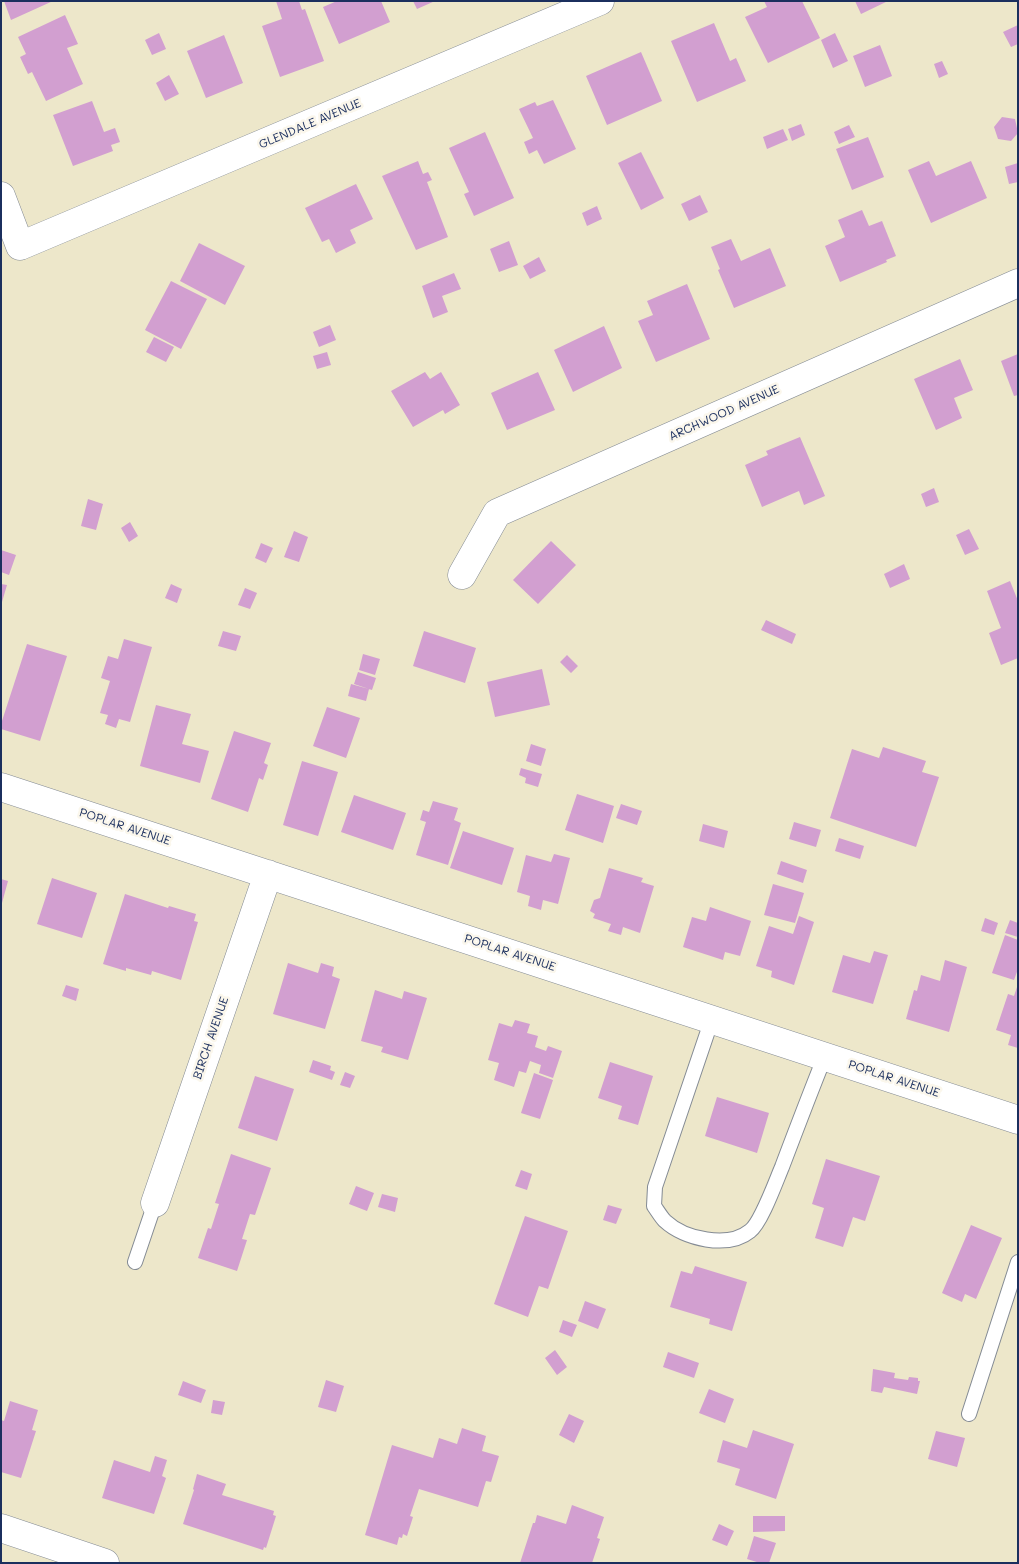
<!DOCTYPE html>
<html>
<head>
<meta charset="utf-8">
<style>
  body { margin:0 }
  #map { position:relative; width:1019px; height:1564px; overflow:hidden; background:#ede7ca; font-family:Mali,sans-serif }
  canvas { display:block }
  .frame { position:absolute; inset:0; border:2px solid #1b2f5e; pointer-events:none }
</style>
</head>
<body>
<div id="map">
<canvas width="1019" height="1564"></canvas>
<div class="frame"></div>
</div>
<script>
const c = document.querySelector('canvas').getContext('2d');
c.lineJoin = 'round';
function fillPath(path, color) { c.fillStyle = color; c.fill(path, 'evenodd'); }
function stroke(path, color, width, dash) { c.strokeStyle = color; c.lineWidth = width; c.lineCap = dash ? 'butt' : 'round'; c.setLineDash(dash || []); c.stroke(path); }
function write(font, color, halo, rows, align = 'center') {
  c.font = font + ' Mali,sans-serif'; c.lineWidth = 5; c.setLineDash([]); c.textBaseline = 'middle'; c.strokeStyle = halo; c.fillStyle = color; for (const [text, x, y, turn = 0] of rows) {
    c.save(); c.translate(x, y); c.rotate((+turn || 0) * Math.PI / 180); c.textAlign = isNaN(turn) ? turn : align; if (halo) c.strokeText(text, 0, 0); c.fillText(text, 0, 0); c.restore();
  }
}
const building = new Path2D(`
  M 4,1 L 53,1 L 11,20 Z
  M 276,1 L 299,1 L 302,10 L 305,9 L 324,61 L 280,77 L 262,26 L 282,19 Z
  M 337,1 L 381,1 L 390,22 L 339,44 L 323,7 Z
  M 413,1 L 435,1 L 417,9 Z
  M 764,1 L 802,1 L 820,38 L 768,63 L 745,17 L 767,7 Z
  M 855,1 L 888,1 L 861,14 Z
  M 65,15 L 78,44 L 67,48 L 83,84 L 46,101 L 32,72 L 28,74 L 20,57 L 26,54 L 18,37 Z
  M 714,23 L 730,61 L 736,58 L 746,81 L 697,102 L 671,41 Z
  M 1018,25 L 1018,44 L 1011,47 L 1003,32 Z
  M 159,33 L 166,49 L 152,55 L 145,40 Z
  M 835,33 L 848,61 L 833,68 L 821,40 Z
  M 224,35 L 243,83 L 206,98 L 187,51 Z
  M 880,45 L 892,76 L 865,87 L 853,56 Z
  M 641,52 L 662,101 L 607,125 L 586,76 Z
  M 942,61 L 948,74 L 939,78 L 934,64 Z
  M 169,75 L 179,94 L 165,101 L 156,83 Z
  M 553,100 L 576,149 L 544,164 L 537,150 L 529,154 L 524,142 L 533,138 L 519,109 L 535,102 L 537,106 Z
  M 92,101 L 104,132 L 115,128 L 120,142 L 111,145 L 113,151 L 73,166 L 53,115 Z
  M 1002,117 L 1015,119 L 1018,133 L 1011,141 L 998,139 L 994,127 Z
  M 801,124 L 805,135 L 792,141 L 788,129 Z
  M 849,125 L 855,137 L 839,144 L 834,132 Z
  M 783,129 L 788,140 L 767,149 L 763,137 Z
  M 485,132 L 514,198 L 474,216 L 464,194 L 469,192 L 449,148 Z
  M 868,137 L 884,177 L 852,190 L 836,149 Z
  M 641,152 L 664,198 L 641,210 L 618,163 Z
  M 418,161 L 423,174 L 428,172 L 432,180 L 427,182 L 448,237 L 416,250 L 382,176 Z
  M 929,161 L 936,176 L 971,161 L 987,198 L 931,223 L 908,170 Z
  M 1018,163 L 1018,182 L 1009,184 L 1005,167 Z
  M 356,184 L 373,219 L 350,230 L 356,243 L 336,253 L 329,239 L 322,242 L 305,208 Z
  M 700,195 L 708,212 L 689,221 L 681,204 Z
  M 597,206 L 602,219 L 587,226 L 582,213 Z
  M 862,210 L 869,226 L 882,221 L 896,256 L 886,260 L 887,262 L 840,282 L 825,246 L 845,237 L 838,220 Z
  M 731,239 L 741,261 L 770,248 L 786,286 L 734,308 L 718,270 L 720,269 L 711,247 Z
  M 509,241 L 518,265 L 499,272 L 490,249 Z
  M 199,243 L 245,266 L 225,305 L 180,281 Z
  M 539,257 L 546,271 L 530,279 L 523,266 Z
  M 454,273 L 461,289 L 442,296 L 448,312 L 433,318 L 422,286 Z
  M 171,281 L 207,299 L 181,349 L 145,330 Z
  M 687,284 L 710,339 L 656,362 L 638,321 L 653,315 L 647,301 Z
  M 330,325 L 336,340 L 319,347 L 313,332 Z
  M 604,326 L 622,368 L 573,392 L 554,350 Z
  M 154,337 L 174,347 L 166,362 L 146,352 Z
  M 327,352 L 331,365 L 317,369 L 313,356 Z
  M 1018,354 L 1018,395 L 1014,396 L 1001,361 Z
  M 960,359 L 973,390 L 954,398 L 962,418 L 936,430 L 914,379 Z
  M 425,372 L 430,379 L 441,372 L 460,405 L 445,414 L 443,410 L 413,427 L 391,391 Z
  M 538,372 L 555,410 L 507,430 L 491,393 Z
  M 800,437 L 825,496 L 804,505 L 799,491 L 762,507 L 745,465 L 768,455 L 766,451 Z
  M 934,488 L 939,502 L 926,507 L 921,494 Z
  M 88,499 L 103,504 L 96,530 L 81,526 Z
  M 130,522 L 138,536 L 129,542 L 121,528 Z
  M 969,529 L 979,549 L 965,555 L 956,535 Z
  M 294,531 L 308,537 L 299,562 L 284,557 Z
  M 551,541 L 576,565 L 538,604 L 513,580 Z
  M 261,543 L 273,548 L 266,563 L 255,558 Z
  M 1,550 L 16,555 L 9,575 L 1,572 Z
  M 904,564 L 910,579 L 890,588 L 884,574 Z
  M 1010,581 L 1018,601 L 1018,658 L 1001,665 L 989,633 L 1001,628 L 987,591 Z
  M 1,584 L 7,585 L 2,602 L 1,602 Z
  M 171,584 L 182,589 L 177,603 L 165,598 Z
  M 245,588 L 257,593 L 250,609 L 238,605 Z
  M 766,620 L 796,634 L 792,644 L 761,630 Z
  M 223,631 L 241,636 L 236,651 L 218,646 Z
  M 424,631 L 476,648 L 465,683 L 413,666 Z
  M 124,639 L 152,647 L 130,722 L 119,719 L 116,728 L 105,724 L 108,715 L 100,713 L 110,681 L 101,678 L 108,656 L 118,659 Z
  M 27,644 L 67,656 L 40,741 L 1,729 L 1,724 Z
  M 363,654 L 380,659 L 375,675 L 359,670 Z
  M 567,655 L 578,666 L 571,673 L 560,662 Z
  M 542,669 L 550,705 L 495,717 L 487,682 Z
  M 358,672 L 376,678 L 372,690 L 354,684 Z
  M 351,684 L 369,689 L 366,701 L 348,696 Z
  M 156,705 L 191,714 L 182,744 L 209,751 L 200,783 L 140,766 Z
  M 327,707 L 360,718 L 346,758 L 313,746 Z
  M 234,731 L 271,743 L 264,763 L 268,765 L 263,780 L 259,778 L 248,812 L 211,799 Z
  M 531,744 L 546,749 L 541,766 L 526,761 Z
  M 883,747 L 926,761 L 922,772 L 939,777 L 916,847 L 830,818 L 852,749 L 879,758 Z
  M 302,761 L 338,772 L 318,836 L 283,825 Z
  M 521,768 L 542,774 L 538,787 L 525,783 L 526,778 L 519,775 Z
  M 577,794 L 614,806 L 603,843 L 565,830 Z
  M 354,795 L 406,813 L 393,850 L 341,832 Z
  M 433,801 L 458,808 L 454,820 L 461,823 L 448,865 L 416,855 L 426,822 L 420,820 L 423,810 L 429,812 Z
  M 621,804 L 642,811 L 637,825 L 616,818 Z
  M 794,822 L 821,830 L 816,847 L 789,839 Z
  M 703,824 L 728,831 L 724,848 L 699,841 Z
  M 463,831 L 514,848 L 502,885 L 450,868 Z
  M 839,838 L 864,846 L 860,859 L 835,851 Z
  M 554,854 L 570,858 L 558,904 L 543,900 L 541,910 L 528,906 L 530,896 L 517,892 L 526,855 L 551,862 Z
  M 781,861 L 807,870 L 803,883 L 777,874 Z
  M 609,868 L 643,878 L 641,882 L 654,886 L 640,933 L 623,927 L 621,935 L 611,932 L 608,931 L 611,924 L 593,918 L 595,914 L 590,911 L 594,900 L 600,898 Z
  M 52,878 L 97,893 L 82,938 L 37,924 Z
  M 1,879 L 8,881 L 2,903 L 1,903 Z
  M 773,884 L 804,893 L 795,923 L 764,915 Z
  M 125,894 L 168,908 L 169,906 L 196,914 L 194,921 L 198,922 L 181,980 L 152,971 L 151,975 L 126,968 L 126,971 L 103,964 Z
  M 710,907 L 751,921 L 740,956 L 725,952 L 723,960 L 683,947 L 692,917 L 706,921 Z
  M 799,916 L 814,922 L 794,985 L 771,977 L 772,971 L 756,966 L 769,926 L 793,934 Z
  M 985,918 L 998,923 L 994,935 L 981,931 Z
  M 1010,920 L 1018,923 L 1018,937 L 1005,933 Z
  M 1005,935 L 1018,940 L 1018,969 L 1014,980 L 992,973 Z
  M 874,951 L 888,955 L 873,1004 L 832,992 L 843,955 L 870,963 Z
  M 945,960 L 967,967 L 949,1032 L 906,1019 L 914,990 L 917,991 L 921,975 L 940,981 Z
  M 288,963 L 318,973 L 321,963 L 334,967 L 332,976 L 340,979 L 325,1029 L 273,1014 Z
  M 1018,984 L 1018,1048 L 1008,1045 L 1011,1035 L 996,1030 L 1008,994 L 1014,996 Z
  M 66,985 L 79,989 L 76,1001 L 62,996 Z
  M 375,990 L 402,999 L 404,991 L 427,998 L 408,1060 L 381,1052 L 383,1047 L 361,1041 Z
  M 515,1020 L 530,1024 L 527,1033 L 538,1036 L 535,1047 L 546,1051 L 548,1046 L 562,1051 L 553,1078 L 539,1073 L 541,1065 L 530,1061 L 526,1073 L 519,1071 L 514,1087 L 494,1080 L 499,1063 L 488,1060 L 499,1023 L 512,1027 Z
  M 313,1060 L 331,1066 L 330,1070 L 335,1072 L 332,1080 L 309,1072 Z
  M 610,1062 L 653,1076 L 638,1125 L 618,1119 L 622,1106 L 598,1098 Z
  M 345,1072 L 355,1076 L 350,1088 L 340,1085 Z
  M 534,1073 L 553,1080 L 540,1119 L 521,1113 Z
  M 255,1076 L 294,1089 L 277,1141 L 238,1128 Z
  M 717,1097 L 769,1113 L 757,1153 L 705,1136 Z
  M 231,1154 L 271,1168 L 255,1215 L 250,1214 L 242,1239 L 247,1240 L 237,1271 L 198,1258 L 208,1228 L 211,1229 L 219,1204 L 215,1203 Z
  M 826,1159 L 880,1176 L 865,1221 L 853,1217 L 843,1247 L 815,1238 L 824,1208 L 812,1204 Z
  M 521,1170 L 532,1174 L 527,1190 L 515,1186 Z
  M 356,1186 L 374,1193 L 367,1211 L 349,1204 Z
  M 382,1194 L 398,1198 L 395,1212 L 378,1207 Z
  M 608,1205 L 622,1209 L 616,1224 L 603,1220 Z
  M 525,1216 L 568,1231 L 548,1289 L 539,1286 L 528,1317 L 494,1304 Z
  M 971,1225 L 1002,1238 L 976,1299 L 965,1294 L 962,1302 L 942,1293 Z
  M 695,1266 L 747,1282 L 732,1331 L 709,1324 L 710,1319 L 670,1307 L 681,1271 L 692,1274 Z
  M 585,1301 L 606,1309 L 598,1329 L 578,1321 Z
  M 563,1320 L 577,1325 L 572,1337 L 559,1332 Z
  M 555,1350 L 567,1367 L 557,1375 L 545,1358 Z
  M 668,1352 L 699,1363 L 694,1378 L 663,1367 Z
  M 873,1369 L 895,1373 L 894,1378 L 908,1380 L 909,1377 L 918,1378 L 918,1381 L 920,1381 L 917,1394 L 884,1387 L 882,1393 L 871,1391 Z
  M 326,1380 L 344,1386 L 336,1412 L 318,1407 Z
  M 183,1381 L 206,1390 L 201,1403 L 178,1395 Z
  M 709,1389 L 734,1399 L 725,1423 L 699,1413 Z
  M 213,1400 L 225,1402 L 222,1415 L 211,1413 Z
  M 10,1401 L 38,1410 L 32,1430 L 36,1431 L 21,1478 L 1,1472 L 1,1420 L 4,1421 Z
  M 569,1414 L 584,1421 L 574,1443 L 559,1435 Z
  M 462,1428 L 486,1436 L 482,1451 L 499,1456 L 491,1482 L 486,1481 L 478,1507 L 419,1489 L 410,1516 L 413,1517 L 407,1536 L 403,1534 L 402,1538 L 399,1537 L 397,1545 L 365,1535 L 392,1445 L 433,1458 L 439,1438 L 457,1444 Z
  M 753,1430 L 794,1444 L 776,1499 L 735,1485 L 740,1469 L 717,1462 L 723,1440 L 747,1448 Z
  M 936,1431 L 965,1438 L 957,1467 L 928,1459 Z
  M 155,1456 L 167,1460 L 162,1476 L 166,1478 L 154,1514 L 102,1498 L 114,1460 L 150,1472 Z
  M 197,1474 L 226,1484 L 222,1495 L 274,1511 L 273,1515 L 276,1516 L 266,1548 L 264,1547 L 263,1550 L 183,1524 L 194,1490 L 193,1489 Z
  M 572,1505 L 604,1517 L 597,1538 L 600,1539 L 592,1563 L 520,1563 L 533,1523 L 535,1523 L 537,1515 L 566,1524 Z
  M 753,1516 L 785,1516 L 785,1531 L 753,1532 Z
  M 719,1524 L 734,1531 L 727,1546 L 712,1540 Z
  M 754,1536 L 776,1543 L 769,1563 L 760,1563 L 747,1559 Z`);
const service = new Path2D(`
  M 712,1019 L 655,1187 L 654,1206 C 657,1210 661,1217 665,1221 C 684,1239 728,1249 750,1231 C 761,1223 776,1181 782,1167 C 796,1130 810,1093 825,1056
  M 135,1262 L 155,1203
  M 969,1414 L 1018,1262`);
const minor = new Path2D(`
  M 1,196 L 20,246 L 600,1
  M 462,575 L 497,513 L 1018,283
  M 1,787 L 1018,1120
  M 155,1203 L 268,874
  M 1,1528 L 105,1563`);
const streetNames = [
  ["GLENDALE AVENUE",310,124,-23],
  ["ARCHWOOD AVENUE",724,413,-24],
  ["POPLAR AVENUE",125,827,18],
  ["POPLAR AVENUE",510,953,18],
  ["BIRCH AVENUE",211,1038,-71],
  ["POPLAR AVENUE",894,1079,18]
];
fillPath(building, '#d29fd0');
stroke(service, '#848b94', 16);
stroke(minor, '#848b94', 29);
stroke(service, '#fff', 14);
stroke(minor, '#fff', 28);
write('12px', '#1b2f5e', '#fbf7ec', streetNames);
</script>
</body>
</html>
